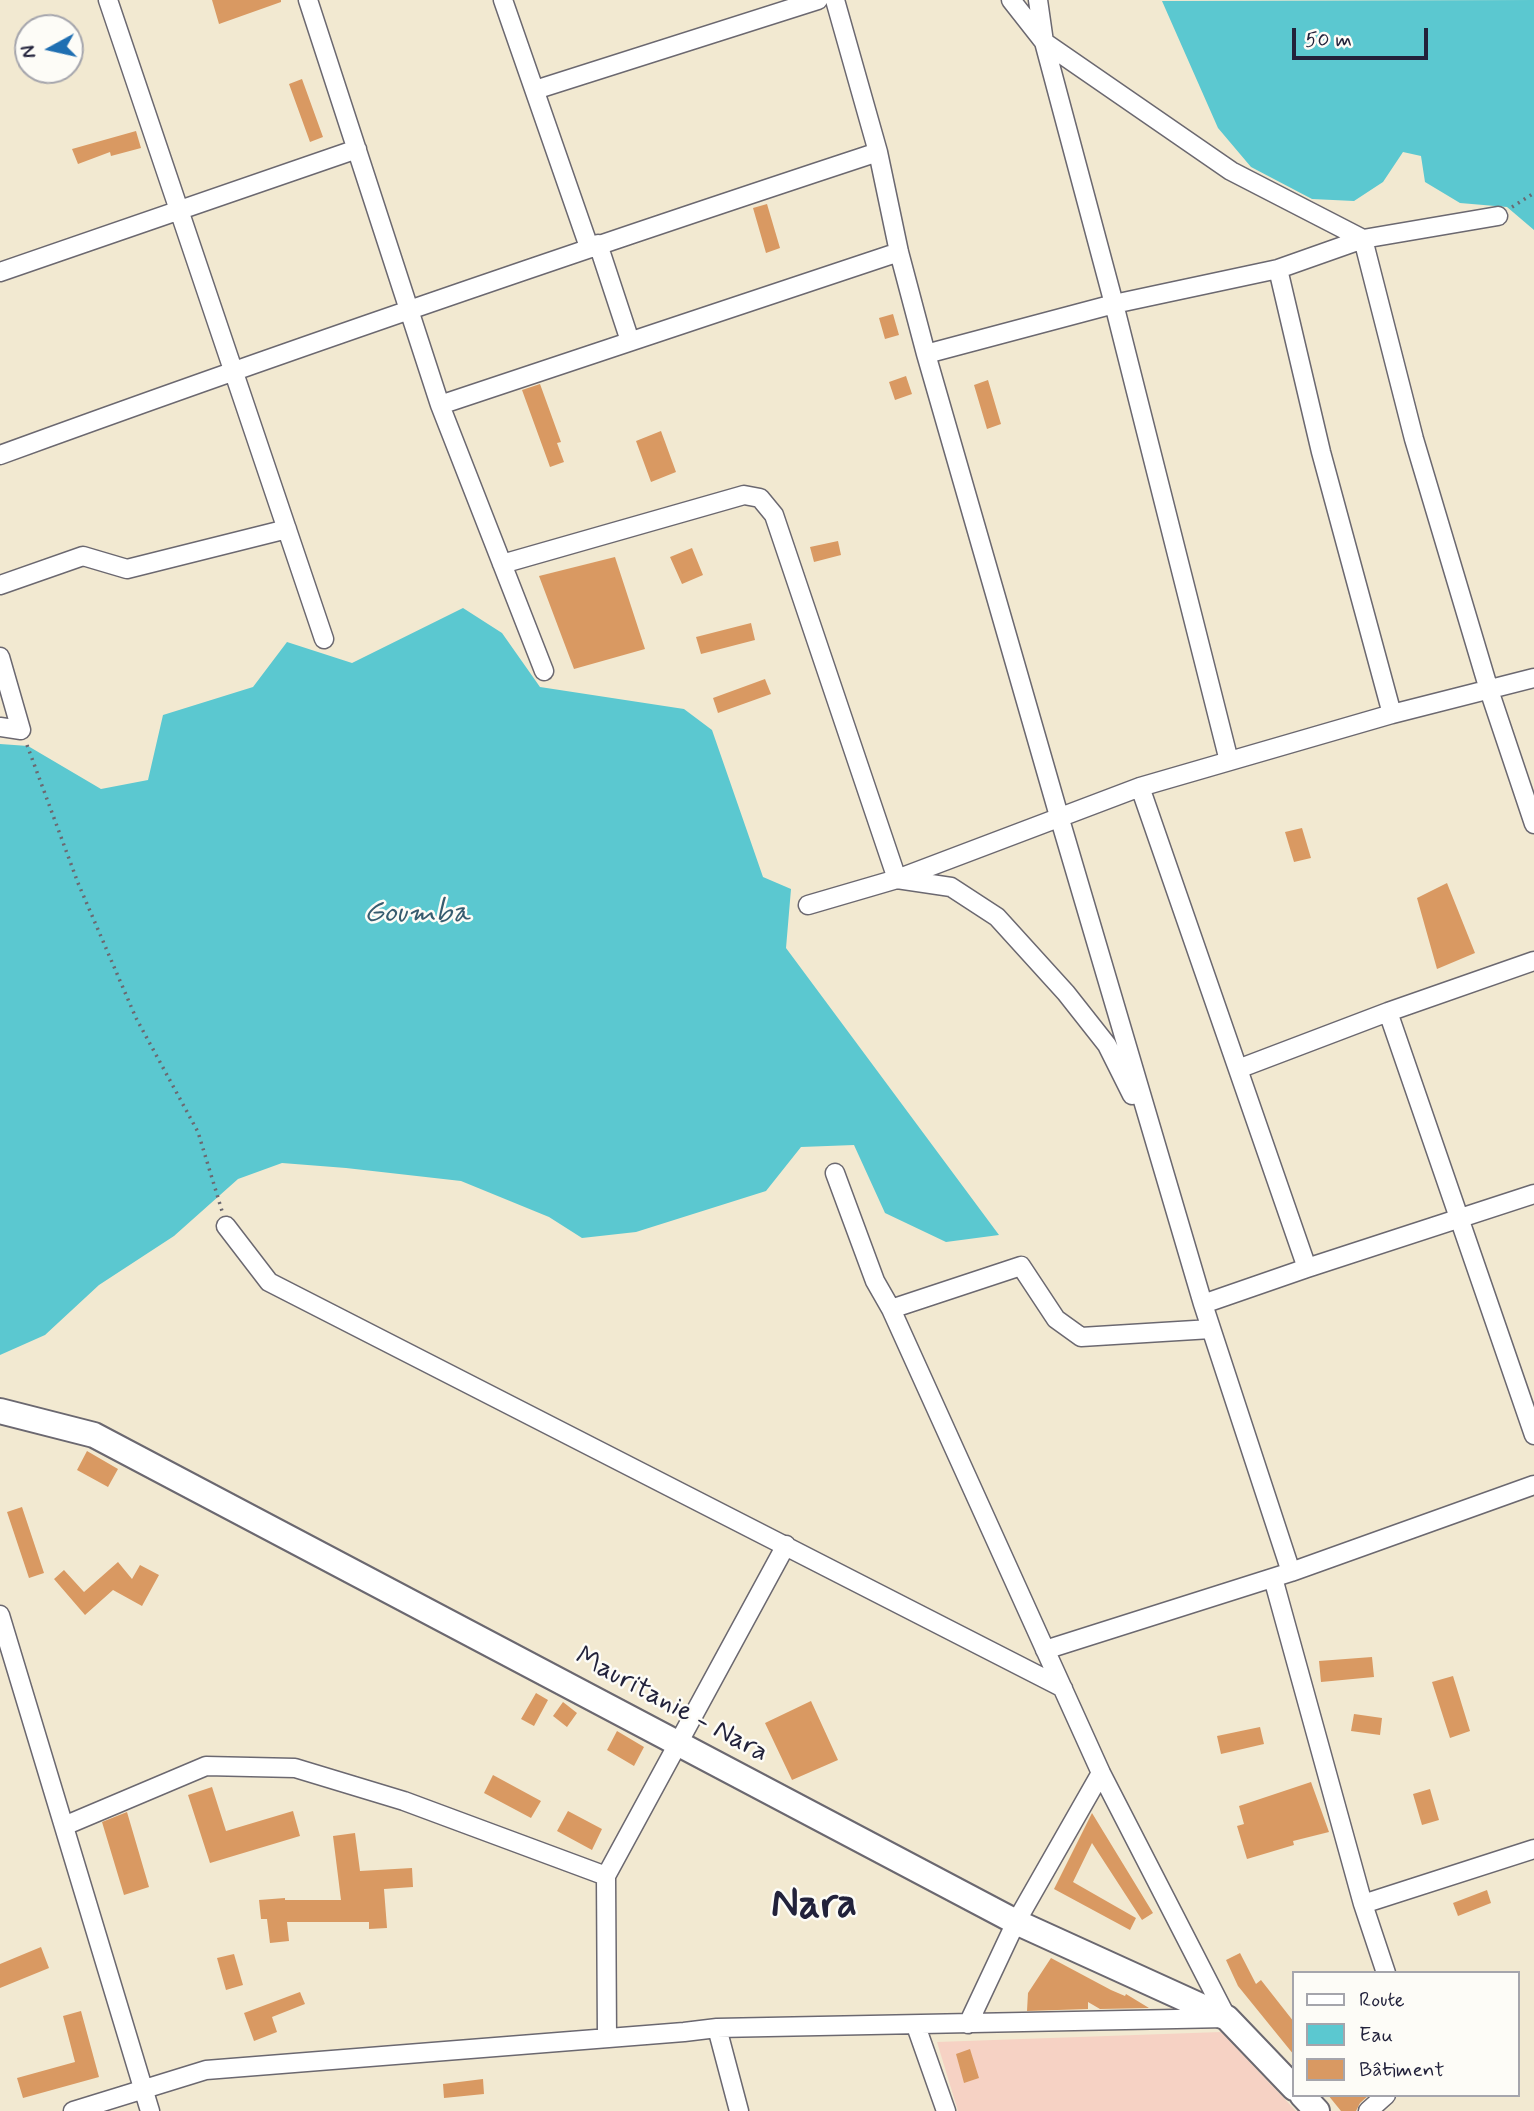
<!DOCTYPE html>
<html>
<head>
<meta charset="utf-8">
<style>
  body { margin:0 }
  #map { position:relative; width:1534px; height:2111px; overflow:hidden; background:#f2e9d1; font-family:Mynerve,sans-serif }
  canvas { display:block }
  .legend { position:absolute; left:1292px; top:1971px; width:228px; height:126px; box-sizing:border-box; background:#fdfcf7; border:2px solid #a5a5ac; margin:0; padding:9px 12px; list-style:none; font-size:21px; color:#22223b }
  .legend li { display:flex; align-items:center; gap:14px; height:35px }
  .legend b { width:35px; border:2px solid #a5a5ac }
  .north { position:absolute; left:14px; top:14px; width:70px; height:70px; box-sizing:border-box; background:#fdfcf7; border:2px solid #a5a5ac; border-radius:50%; rotate:262deg; font-size:19px; font-weight:700; line-height:28px; text-align:center; color:#22223b }
  .north::after { content:''; display:block; margin:auto; width:24px; height:32px; background:#1f6fb2; clip-path:polygon(50% 0,100% 100%,50% 72%,0 100%) }
  .scale { position:absolute; left:1292px; top:28px; width:136px; height:32px; box-sizing:border-box; border:4px solid #22223b; border-top:0; padding-left:9px; font-size:21px; line-height:24px; white-space:nowrap; color:#22223b; -webkit-text-stroke:5px #fdfcf7; paint-order:stroke }
</style>
</head>
<body>
<div id="map">
<canvas width="1534" height="2111"></canvas>
<ul class="legend">
<li><b style="height:9px;background:#fff"></b>Route</li>
<li><b style="height:19px;background:#5bc8d0"></b>Eau</li>
<li><b style="height:19px;background:#d99962"></b>Bâtiment</li>
</ul>
<div class="north">N</div>
<div class="scale">50 m</div>
</div>
<script>
const c = document.querySelector('canvas').getContext('2d');
c.lineJoin = 'round';
function fillPath(path, color) { c.fillStyle = color; c.fill(path, 'evenodd'); }
function stroke(path, color, width, dash) { c.strokeStyle = color; c.lineWidth = width; c.lineCap = dash ? 'butt' : 'round'; c.setLineDash(dash || []); c.stroke(path); }
function write(font, color, halo, rows, align = 'center') {
  c.font = font + ' Mynerve,sans-serif'; c.lineWidth = 5; c.setLineDash([]); c.textBaseline = 'middle'; c.strokeStyle = halo; c.fillStyle = color; for (const [text, x, y, turn = 0] of rows) {
    c.save(); c.translate(x, y); c.rotate((+turn || 0) * Math.PI / 180); c.textAlign = isNaN(turn) ? turn : align; if (halo) c.strokeText(text, 0, 0); c.fillText(text, 0, 0); c.restore();
  }
}
const built = new Path2D(`
  M 1221,2032 L 1296,2111 L 958,2111 L 937,2042 Z`);
const water = new Path2D(`
  M 1534,0 L 1534,230 L 1507,207 L 1460,203 L 1425,182 L 1421,156 L 1403,152 L 1383,182 L 1354,201 L 1312,199 L 1251,167 L 1218,128 L 1162,1 Z
  M 463,608 L 502,633 L 540,687 L 684,709 L 712,730 L 763,877 L 791,889 L 786,948 L 999,1235 L 946,1242 L 885,1213 L 854,1145 L 801,1147 L 766,1191 L 636,1232 L 582,1238 L 549,1217 L 461,1181 L 346,1168 L 282,1163 L 238,1179 L 174,1236 L 99,1285 L 45,1335 L 0,1355 L 0,744 L 28,746 L 101,789 L 148,780 L 163,715 L 253,687 L 287,642 L 352,663 Z`);
const building = new Path2D(`
  M 212,0 L 281,0 L 281,2 L 219,24 Z
  M 302,79 L 323,137 L 310,142 L 289,84 Z
  M 136,131 L 141,148 L 111,156 L 110,152 L 78,164 L 72,149 Z
  M 767,204 L 780,248 L 766,253 L 753,208 Z
  M 893,314 L 899,335 L 885,339 L 879,318 Z
  M 906,376 L 912,394 L 895,400 L 889,382 Z
  M 988,380 L 1001,424 L 987,429 L 974,385 Z
  M 540,384 L 561,442 L 557,443 L 564,462 L 550,467 L 522,390 Z
  M 661,431 L 676,472 L 651,482 L 636,441 Z
  M 838,541 L 841,555 L 814,562 L 810,547 Z
  M 692,548 L 703,575 L 682,584 L 670,557 Z
  M 615,557 L 645,649 L 574,669 L 539,576 Z
  M 751,623 L 755,640 L 701,654 L 696,637 Z
  M 765,679 L 771,694 L 718,713 L 713,698 Z
  M 1302,828 L 1311,858 L 1294,862 L 1285,832 Z
  M 1447,883 L 1475,953 L 1437,969 L 1417,898 Z
  M 87,1451 L 118,1469 L 108,1487 L 77,1470 Z
  M 22,1507 L 44,1573 L 29,1578 L 7,1512 Z
  M 118,1562 L 132,1579 L 140,1565 L 159,1575 L 142,1606 L 113,1590 L 85,1615 L 54,1579 L 64,1570 L 84,1592 Z
  M 1372,1657 L 1374,1677 L 1321,1682 L 1319,1661 Z
  M 1453,1676 L 1470,1731 L 1450,1738 L 1432,1682 Z
  M 536,1693 L 548,1700 L 534,1726 L 521,1719 Z
  M 811,1701 L 838,1760 L 792,1780 L 765,1723 Z
  M 563,1702 L 577,1713 L 567,1727 L 553,1716 Z
  M 1354,1714 L 1382,1718 L 1380,1735 L 1351,1731 Z
  M 1260,1727 L 1264,1744 L 1221,1754 L 1217,1736 Z
  M 617,1731 L 644,1747 L 634,1766 L 607,1750 Z
  M 493,1775 L 541,1801 L 531,1818 L 484,1793 Z
  M 1311,1782 L 1329,1832 L 1293,1841 L 1294,1845 L 1247,1859 L 1237,1826 L 1244,1824 L 1239,1806 Z
  M 212,1787 L 226,1831 L 293,1811 L 300,1836 L 210,1863 L 188,1795 Z
  M 1430,1789 L 1439,1820 L 1422,1825 L 1413,1794 Z
  M 568,1811 L 602,1829 L 592,1850 L 557,1831 Z
  M 127,1812 L 149,1887 L 124,1895 L 102,1822 Z
  M 1092,1813 L 1153,1913 L 1142,1920 L 1092,1843 L 1073,1882 L 1136,1918 L 1130,1930 L 1054,1889 Z
  M 355,1833 L 360,1871 L 412,1868 L 413,1887 L 384,1889 L 387,1928 L 369,1929 L 369,1922 L 287,1922 L 289,1941 L 270,1943 L 267,1919 L 261,1919 L 259,1900 L 285,1898 L 285,1900 L 341,1900 L 333,1836 Z
  M 1487,1890 L 1491,1903 L 1458,1916 L 1453,1903 Z
  M 41,1947 L 49,1968 L 0,1988 L 0,1964 Z
  M 1240,1953 L 1256,1984 L 1261,1980 L 1294,2022 L 1294,2055 L 1238,1986 L 1226,1960 Z
  M 234,1954 L 243,1985 L 226,1990 L 217,1958 Z
  M 1051,1958 L 1111,1990 L 1125,1996 L 1126,1994 L 1149,2008 L 1100,2009 L 1088,2002 L 1088,2009 L 1027,2011 L 1028,1993 Z
  M 300,1992 L 305,2004 L 272,2017 L 277,2032 L 254,2041 L 244,2013 Z
  M 81,2011 L 99,2077 L 23,2098 L 17,2078 L 75,2062 L 63,2016 Z
  M 970,2049 L 979,2078 L 964,2083 L 956,2054 Z
  M 483,2079 L 484,2094 L 444,2098 L 443,2084 Z
  M 1328,2095 L 1369,2095 L 1360,2103 L 1356,2111 L 1341,2111 Z`);
const path = new Path2D(`
  M 1512,207 L 1534,193
  M 27,745 L 78,883 L 136,1018 L 198,1132 L 222,1211`);
const minor = new Path2D(`
  M 108,0 L 324,639
  M 308,0 L 440,405 L 544,671
  M 503,0 L 589,247
  M 835,0 L 878,152 L 899,252 L 926,354 L 1059,816 L 1203,1304 L 1291,1572
  M 1011,0 L 1044,42 L 1231,171 L 1363,239 L 1414,439 L 1489,690 L 1534,824
  M 1038,0 L 1044,42 L 1114,304 L 1229,761
  M 535,90 L 818,0
  M 598,244 L 630,341
  M 1278,269 L 1321,452 L 1392,714
  M 0,272 L 357,149
  M 926,354 L 1114,304 L 1278,269 L 1363,239 L 1498,216
  M 440,405 L 899,252
  M 0,455 C 291,349 584,249 878,152
  M 502,564 L 744,495 L 760,498 L 774,515 L 897,879 L 951,887 L 997,917 L 1066,993 L 1107,1045 L 1132,1095
  M 0,585 L 83,556 L 127,569 L 287,529
  M 0,657 L 21,730 L 0,727
  M 1140,787 L 1307,1268
  M 808,905 L 897,879 L 1140,787 L 1392,714 L 1534,678
  M 1388,1012 L 1534,1435
  M 1238,1069 L 1388,1012 L 1534,961
  M 226,1226 L 269,1282 L 1063,1688
  M 1203,1304 L 1307,1268 L 1534,1194
  M 891,1309 L 1021,1266 L 1056,1319 L 1081,1337 L 1211,1329
  M 1273,1578 L 1363,1904 L 1386,1973
  M 0,1615 L 150,2111
  M 1045,1650 L 1291,1572 L 1534,1485
  M 64,1826 L 206,1766 L 295,1768 L 404,1801 L 606,1876
  M 1363,1904 L 1534,1849
  M 968,2024 L 1016,1922 L 1101,1773
  M 916,2026 L 946,2111
  M 717,2028 L 739,2111
  M 607,2038 L 606,1876 L 786,1545
  M 73,2111 L 206,2070 L 684,2032 L 717,2028 L 1227,2018 L 1101,1773 L 891,1309 L 875,1281 L 835,1173
  M 1368,2111 L 1386,2095`);
const secondary = new Path2D(`
  M 0,1411 L 94,1435 L 1016,1922 L 1227,2018 L 1294,2088
  M 1302,2095 L 1317,2111`);
const streetNames = [
  ["Mauritanie - Nara",671,1706,28]
];
const waterNames = [
  ["Goumba",417,915]
];
const townNames = [
  ["Nara",814,1907]
];
fillPath(built, '#f6d2c4');
fillPath(water, '#5bc8d0');
fillPath(building, '#d99962');
stroke(minor, '#6b6870', 21);
stroke(secondary, '#6b6870', 28);
stroke(path, '#6b6870', 3.5, [2, 5]);
stroke(minor, '#fff', 18);
stroke(secondary, '#fff', 24);
write('28px', '#22223b', '#fdfcf7', streetNames);
write('italic 30px', '#365c6f', '#fdfcf7', waterNames);
write('bold 42px', '#22223b', '#fdfcf7', townNames);
</script>
</body>
</html>
